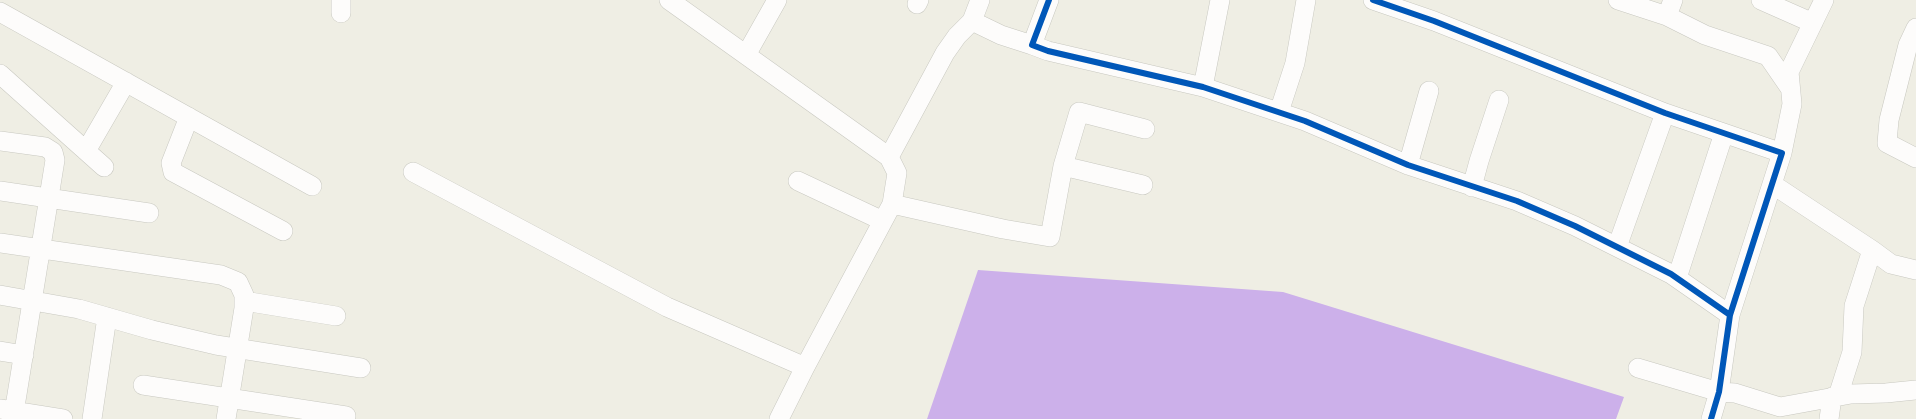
<!DOCTYPE html>
<html>
<head>
<meta charset="utf-8">
<style>
	body { margin:0 }
	canvas { display:block; background:#efeee4 }
</style>
</head>
<body>
<canvas width="1916" height="419"></canvas>
<script>
const ctx = document.querySelector('canvas').getContext('2d');
ctx.lineJoin = 'round';
function fill(path, color) { ctx.fillStyle = color; ctx.fill(path, 'evenodd'); }
const poly = rows => new Path2D(rows.map(r => 'M' + r).join(''));
function strokePath(path, color, width, dash) { ctx.strokeStyle = color; ctx.lineWidth = width; ctx.lineCap = dash ? 'butt' : 'round'; ctx.setLineDash(dash || []); ctx.stroke(path); }
const water = poly([
	[978,270,1283,292,1624,397,1616,419,927,419]
]);
const minor = poly([
	[341,0,341,13],
	[669,0,889,157,897,173,892,204,805,367,779,419],
	[1049,0,1032,45,1048,51,1203,87,1305,121,1408,165,1517,201,1575,226,1671,274,1730,315],
	[1373,0,1434,21,1665,113,1782,153,1730,315,1719,392,1711,419],
	[1618,0,1667,16],
	[1673,0,1667,16,1705,35,1768,56,1790,88],
	[1761,0,1813,23],
	[917,4,919,0],
	[0,12,312,186],
	[972,21,1001,35,1032,45],
	[1916,28,1908,45,1889,120,1887,143,1916,158],
	[746,55,777,0],
	[0,74,104,167],
	[1203,87,1220,0],
	[1279,112,1295,63,1306,0],
	[189,117,171,163,173,172,283,231],
	[0,141,45,147,53,152,55,160,13,419],
	[86,151,126,82],
	[1782,153,1792,104,1789,72,1824,0],
	[889,157,945,53,957,36,972,21,980,0],
	[1408,165,1429,91],
	[1063,166,1143,185],
	[413,172,667,307,805,367],
	[798,181,883,221],
	[1772,184,1872,250],
	[1472,187,1479,161,1499,100],
	[0,191,149,213],
	[892,204,1003,229,1050,237,1063,166,1079,112,1145,129],
	[0,243,221,275,238,282,244,295,244,308,226,419],
	[1617,247,1665,113],
	[1677,278,1724,133],
	[0,295,79,309,152,330,216,345,361,368],
	[244,301,336,316],
	[0,351,24,355],
	[1638,368,1719,392,1735,393,1780,407,1851,394,1886,393,1916,390],
	[143,385,346,416],
	[1838,396,1852,352,1854,306,1872,250,1891,264,1916,270],
	[0,409,63,419],
	[92,419,107,317],
	[1829,419,1832,397]
]);
const cycleway = poly([
	[1049,0,1032,45,1048,51,1203,87,1305,121,1408,165,1517,201,1575,226,1671,274,1730,315],
	[1373,0,1434,21,1665,113,1782,153,1730,315,1719,392,1711,419]
]);
fill(water, '#ccb0ea');
strokePath(minor, '#c8c8c0', 20);
strokePath(minor, '#fdfcfb', 19);
strokePath(cycleway, '#0057b8', 6);
</script>
</body>
</html>
